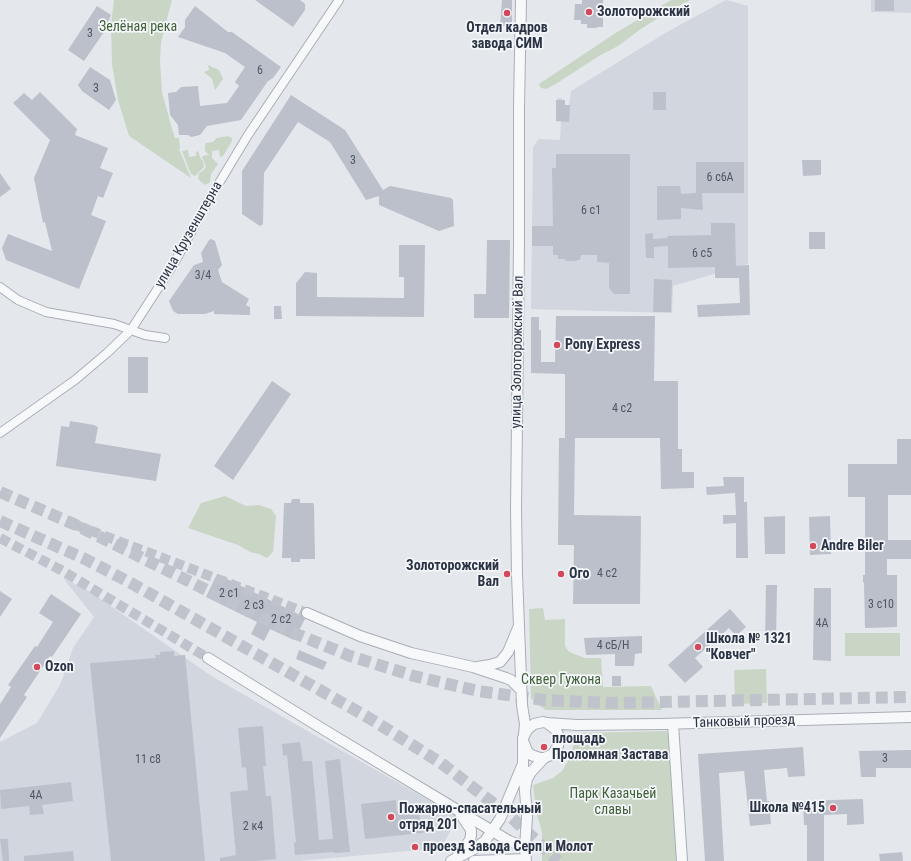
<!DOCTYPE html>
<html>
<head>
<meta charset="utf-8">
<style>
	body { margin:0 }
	canvas { display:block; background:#e4e7ec }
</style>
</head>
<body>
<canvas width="911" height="861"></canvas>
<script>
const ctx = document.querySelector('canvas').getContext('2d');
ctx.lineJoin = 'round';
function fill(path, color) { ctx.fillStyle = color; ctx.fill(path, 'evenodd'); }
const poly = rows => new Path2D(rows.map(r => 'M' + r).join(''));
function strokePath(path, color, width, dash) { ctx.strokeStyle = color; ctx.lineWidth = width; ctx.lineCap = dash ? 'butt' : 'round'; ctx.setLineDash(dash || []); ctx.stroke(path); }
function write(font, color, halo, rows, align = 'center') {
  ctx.font = font + ' "Roboto Condensed",sans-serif'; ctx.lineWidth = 3.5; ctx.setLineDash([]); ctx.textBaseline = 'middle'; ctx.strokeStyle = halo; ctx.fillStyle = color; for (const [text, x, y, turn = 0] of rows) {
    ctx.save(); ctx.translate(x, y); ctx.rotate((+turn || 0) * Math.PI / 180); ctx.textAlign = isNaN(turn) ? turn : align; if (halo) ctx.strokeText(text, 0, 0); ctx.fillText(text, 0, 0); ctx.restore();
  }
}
const built = poly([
	[726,0,748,6,748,264,673,286,672,313,531,309,533,147,539,139,560,140,561,121,556,121,557,98,562,98,562,100,565,100,565,105,569,105,571,91,667,32],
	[871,0,911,0,911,13,871,12],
	[63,578,89,591,213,677,458,817,441,848,299,861,0,861,0,742,37,723,61,683,73,648,94,617]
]);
const green = poly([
	[114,0,172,0,161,42,160,61,162,92,171,125,175,138,179,138,180,148,179,149,191,178,129,136,118,100,112,64,111,24],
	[671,0,690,0,664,14,641,29,618,46,599,56,554,85,546,89,541,88,539,84,614,34],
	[208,65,219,70,223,79,215,90,212,79,204,72,209,70],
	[228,136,232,138,232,141,223,156,220,157,219,150,212,151,212,158,218,164,211,174,210,182,205,185,200,181,198,178,199,173,204,170,206,167,202,156,209,155,205,151,205,146,206,143,213,142,217,138],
	[188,150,189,157,196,156,196,152,198,151,201,159,203,161,204,167,195,176,191,174,183,154,182,151],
	[225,496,246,506,259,505,271,509,276,516,273,552,267,558,259,554,250,552,238,545,188,528,201,503],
	[543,608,545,620,565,619,565,646,569,652,585,658,601,658,603,687,651,686,662,710,546,710,535,703,531,698,529,609],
	[845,633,900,633,900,656,845,656],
	[766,669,767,703,735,704,734,670],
	[666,731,668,734,677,861,542,861,542,832,536,811,533,785,553,778,562,771,568,761,578,733]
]);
const building = poly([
	[255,0,300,0,305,4,305,10,293,27],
	[502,0,512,0,512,27,500,26],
	[582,0,603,0,603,27,597,27,597,28,587,28,587,24,581,24,581,20,574,20,575,4,582,4],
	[875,0,894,0,894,11,875,11],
	[97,6,111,15,104,32,84,61,68,50],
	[195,6,228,32,232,32,281,67,273,78,268,81,241,120,207,126,200,135,191,137,188,135,179,135,178,125,170,115,168,93,176,92,181,87,198,86,200,106,227,103,239,86,235,82,245,67,225,53,178,37,185,27,185,20],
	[90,67,110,80,116,100,109,110,82,91,78,85],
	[40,92,77,129,75,135,108,148,100,168,113,173,103,198,98,196,91,215,106,221,79,289,6,260,2,248,8,234,52,251,45,222,43,223,34,178,50,140,13,103,24,93,32,100],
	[653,92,666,92,666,110,653,110],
	[291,95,345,130,383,190,390,186,451,198,453,200,454,226,439,231,379,205,379,196,366,200,330,142,298,122,264,173,263,224,260,226,242,214,242,171],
	[556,100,565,100,565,105,570,105,569,122,556,121],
	[556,154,630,154,630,294,614,294,609,288,609,263,597,262,597,255,581,255,580,260,577,260,577,261,565,261,565,259,558,259,558,255,553,255,553,246,532,246,532,226,553,226,552,168,556,168],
	[802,160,821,160,821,175,803,176],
	[696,162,744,162,744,193,702,193,703,210,681,208,681,219,657,220,657,186,680,186,681,194,696,193],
	[0,173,11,189,0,197],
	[711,223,735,223,736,266,749,265,750,315,698,317,697,305,740,303,739,278,715,278,715,267,668,268,668,246,654,247,654,258,646,258,645,234,653,233,653,239,668,238,667,236,711,235],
	[809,232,825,232,825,249,809,249],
	[211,239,215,241,222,265,218,270,222,282,249,299,246,305,250,307,250,315,214,314,214,311,205,314,178,314,173,311,169,301,194,265,203,262,201,253,209,240],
	[487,240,510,240,509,318,474,318,474,294,486,294],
	[399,245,425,245,424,317,296,316,296,283,305,272,317,273,317,297,404,298,404,277,399,277],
	[654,279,672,280,671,312,653,312],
	[274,306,281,306,282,319,274,319],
	[556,316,655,316,654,381,678,381,678,449,682,449,682,472,694,472,694,488,661,489,660,438,575,438,574,515,641,516,640,604,573,604,574,545,558,545,559,438,565,438,565,374,531,373,531,317,539,317,539,330,541,330,541,362,555,362],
	[128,357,148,357,148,393,128,393],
	[272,381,291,394,233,480,214,466],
	[70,421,94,425,98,427,95,443,161,454,156,481,56,466,61,426,69,427],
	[897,439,911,439,911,495,888,495,888,540,911,540,911,559,887,559,887,575,897,575,897,627,865,628,864,583,863,582,863,575,865,575,865,497,848,497,848,464,897,464],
	[723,477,744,477,744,502,747,502,748,558,736,558,736,523,723,524,723,515,736,515,735,493,707,495,706,487,724,486],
	[292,499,300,499,300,503,313,503,314,505,315,559,300,559,300,562,291,562,291,558,282,558,284,503,291,503],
	[785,516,785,554,765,554,764,517],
	[830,516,831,554,810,555,809,517],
	[217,574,302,616,305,619,294,640,270,629,264,641,251,634,257,622,206,597],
	[766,585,777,585,776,640,765,640],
	[814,588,831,588,831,661,813,660],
	[0,591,12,599,0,617],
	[51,594,81,614,52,657,50,656,24,695,27,697,0,738,0,704,11,687,8,685,35,646,37,647,53,622,39,613],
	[730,609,746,627,736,636,729,628,695,658,703,667,685,683,668,665],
	[642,636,642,653,635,654,634,666,615,666,615,654,586,655,584,638],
	[299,650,327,662,323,670,296,659],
	[174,651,174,656,185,655,205,861,111,861,90,664,91,663,156,658,155,655,160,655,160,652],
	[612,676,621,676,621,686,612,686],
	[263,726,266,766,263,766,266,796,271,796,276,859,256,861,220,861,220,858,236,855,230,792,248,790,246,767,242,768,238,728],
	[300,742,303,761,312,761,319,840,333,839,325,761,340,759,350,852,334,853,334,852,295,855,294,843,296,842,287,755,283,756,282,744],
	[803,747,805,776,788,777,787,768,764,770,767,801,769,801,771,824,750,826,744,771,719,773,724,861,705,861,698,754],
	[911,750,911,768,876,768,876,777,861,777,859,751],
	[71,782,73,801,42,805,44,814,30,815,29,806,1,809,0,790],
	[863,799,864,824,847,825,847,814,824,815,824,861,807,861,807,825,804,825,803,801],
	[396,800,397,812,409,810,409,815,419,814,420,821,429,820,430,832,365,839,361,804],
	[0,839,8,839,9,861,3,861],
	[73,851,74,861,24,861,24,856],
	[902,852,903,861,880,861,879,854]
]);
const tertiaryTunnel = poly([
	[76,525,307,613],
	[0,538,61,570,208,658]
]);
const primaryTunnel = poly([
	[0,492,76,525,289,631,350,656,414,676,478,691,544,700,611,703,911,697],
	[0,521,85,559,131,583,369,718,441,763,511,817,558,861]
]);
const minor = poly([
	[0,287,18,300,46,312,114,324,145,335,165,338],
	[0,433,75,380,107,353,131,330,173,265,210,198,248,135,339,0]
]);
const tertiary = poly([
	[521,0,519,107,519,246,516,509,517,574,522,705,525,724,524,734],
	[307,613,360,636,411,653,473,667,506,678,511,680,521,690],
	[208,658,326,731,459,811,509,841,525,847],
	[477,667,490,665,500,662,508,652,518,628],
	[547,723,577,725,660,724,911,717],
	[673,724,682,861],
	[524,743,527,751,531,755,540,758,544,758],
	[525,790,527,779,531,772,544,758,553,754,558,746,559,737,557,732,555,729,547,723,543,722,534,724,527,730,523,738,523,764,527,817,525,847,526,861],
	[458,855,465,847,470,840,471,835,471,830,460,813],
	[451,861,474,849,485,841,500,819,522,766],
	[474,861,526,859]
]);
const markers = [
	[589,12,4,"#d1495b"],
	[507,13,4,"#d1495b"],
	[557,345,4,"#d1495b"],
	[813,546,4,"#d1495b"],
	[507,574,4,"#d1495b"],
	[561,574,4,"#d1495b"],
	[698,647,4,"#d1495b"],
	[37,667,4,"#d1495b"],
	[544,747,4,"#d1495b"],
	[833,808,4,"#d1495b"],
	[391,817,4,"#d1495b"],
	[415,847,4,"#d1495b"]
];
const numberNames = [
	["3",90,34],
	["6",260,71],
	["3",96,89],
	["3",353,161],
	["6 с6А",720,178],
	["6 с1",591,211],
	["6 с5",702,254],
	["3/4",203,276],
	["4 с2",622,409],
	["4 с2",607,574],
	["2 с1",229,594],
	["3 с10",881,605],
	["2 с3",254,606],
	["2 с2",281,620],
	["4А",822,624],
	["4 сБ/Н",613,646],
	["3",885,759],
	["11 с8",148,760],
	["4А",36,796],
	["2 к4",253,827]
];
const poiNames = [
	["Золоторожский",597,12],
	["Отдел кадров",507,28,"center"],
	["завода СИМ",507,44,"center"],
	["Pony Express",565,345],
	["Andre Biler",821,546],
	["Золоторожский",499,566,"right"],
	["Вал",499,582,"right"],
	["Ого",569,574],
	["Школа № 1321",706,639],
	["\"Ковчег\"",706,655],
	["Ozon",45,667],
	["площадь",552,739],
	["Проломная Застава",552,755],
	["Школа №415",825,808,"right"],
	["Пожарно-спасательный",399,809],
	["отряд 201",399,825],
	["проезд Завода Серп и Молот",423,847]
];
const parkNames = [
	["Зелёная река",138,27],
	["Сквер Гужона",561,680],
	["Парк Казачьей",613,794],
	["славы",613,810]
];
const streetNames = [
	["улица Крузенштерна",189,235,-60],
	["улица Золоторожский Вал",518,352,-89],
	["Танковый проезд",744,722,-2]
];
fill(built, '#d2d6de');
fill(green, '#c9d6c5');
fill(building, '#bbc0ca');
strokePath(tertiaryTunnel, '#bfc3cb', 10, [10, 5]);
strokePath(primaryTunnel, '#bfc3cb', 12, [12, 6]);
strokePath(minor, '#a9aeb7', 10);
strokePath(tertiary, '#a9aeb7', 12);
strokePath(minor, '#f7f8fa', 8);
strokePath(tertiary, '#f7f8fa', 10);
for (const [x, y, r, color] of markers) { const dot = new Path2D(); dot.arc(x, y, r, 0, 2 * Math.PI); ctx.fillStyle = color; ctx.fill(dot); strokePath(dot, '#f4f6f9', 1.5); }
write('12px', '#4f5766', null, numberNames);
write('bold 14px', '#2b3445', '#f4f6f9', poiNames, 'left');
write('14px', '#3f6138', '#f4f6f9', parkNames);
write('14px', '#2b3445', '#f4f6f9', streetNames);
</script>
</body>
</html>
